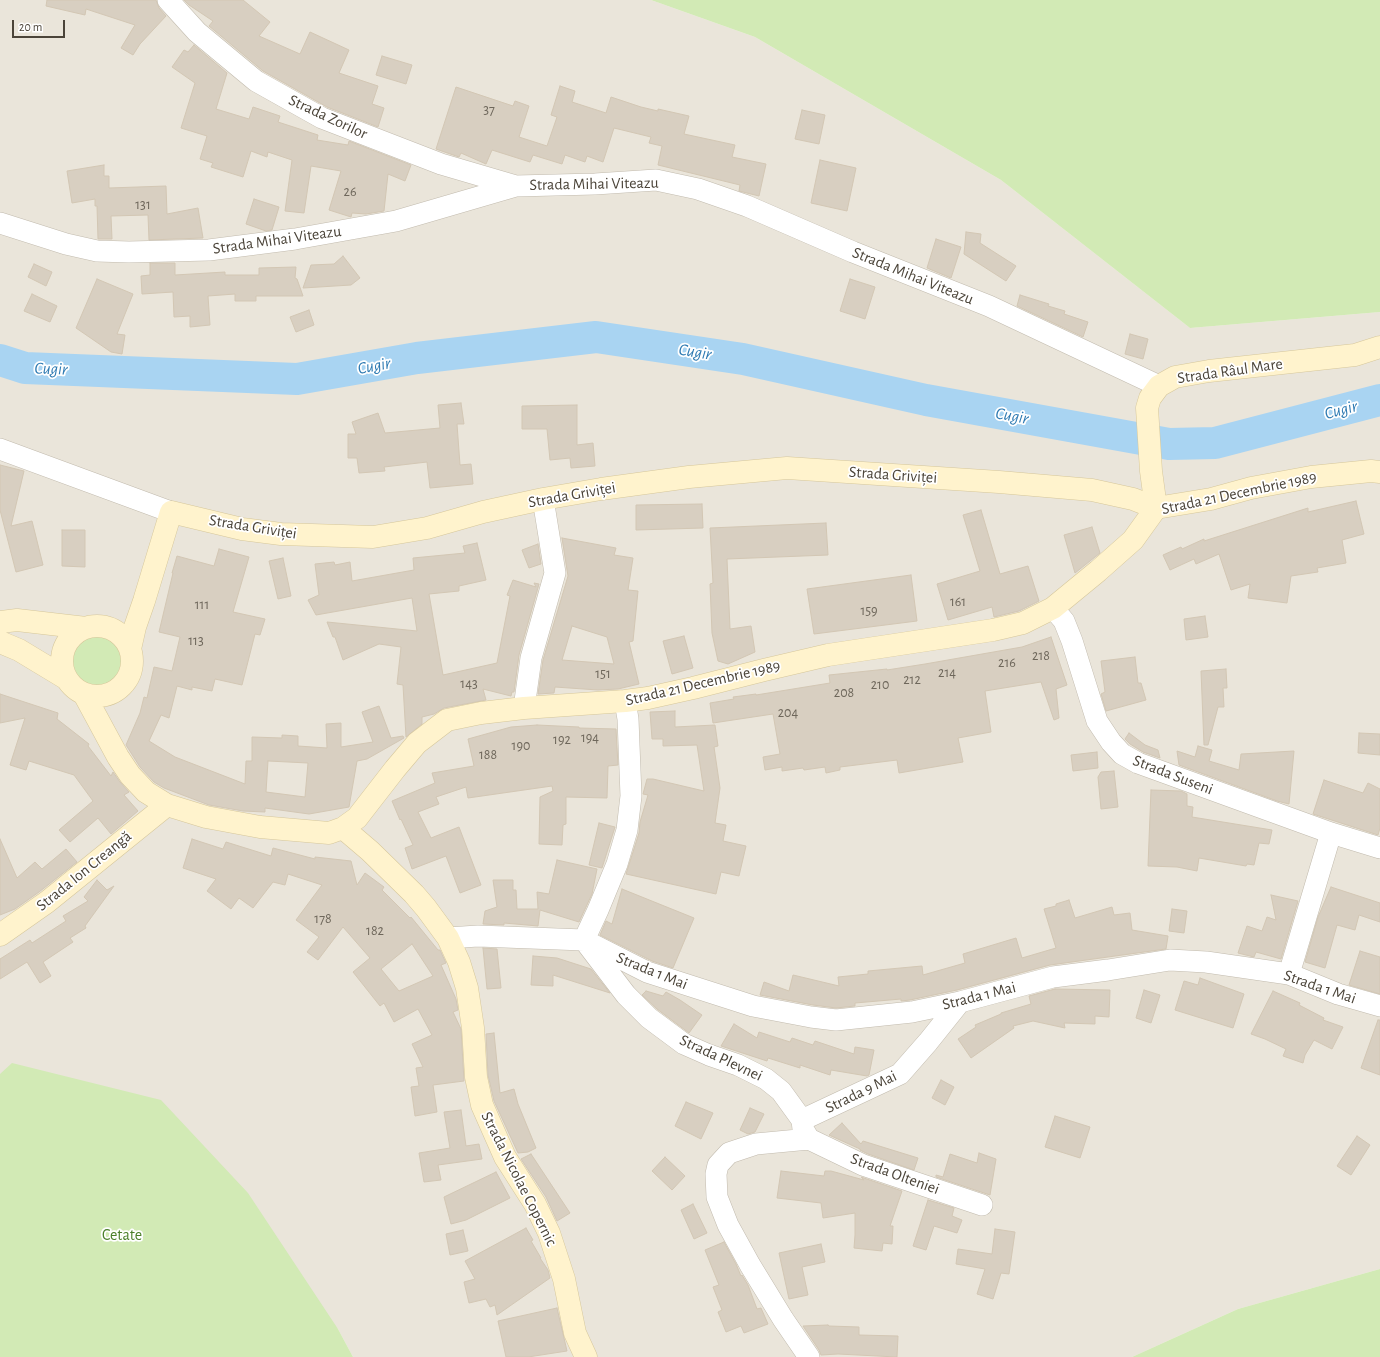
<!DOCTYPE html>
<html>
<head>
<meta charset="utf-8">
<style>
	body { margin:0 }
	#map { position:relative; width:1380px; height:1357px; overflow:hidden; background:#f6f3ec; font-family:"Alegreya Sans",sans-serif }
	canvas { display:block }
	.scale { position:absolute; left:12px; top:20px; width:53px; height:18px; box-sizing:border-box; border:2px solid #4b4439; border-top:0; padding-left:5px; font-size:12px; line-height:14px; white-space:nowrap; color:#4b4439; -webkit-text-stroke:3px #fff; paint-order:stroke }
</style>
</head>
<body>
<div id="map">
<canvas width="1380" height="1357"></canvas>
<div class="scale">20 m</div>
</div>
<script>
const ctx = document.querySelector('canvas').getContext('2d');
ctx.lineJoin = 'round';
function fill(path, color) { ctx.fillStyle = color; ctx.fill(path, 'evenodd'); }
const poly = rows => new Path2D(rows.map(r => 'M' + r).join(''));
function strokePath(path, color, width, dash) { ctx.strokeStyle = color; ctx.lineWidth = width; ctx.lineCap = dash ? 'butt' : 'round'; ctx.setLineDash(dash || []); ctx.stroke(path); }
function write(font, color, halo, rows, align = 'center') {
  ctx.font = font + ' "Alegreya Sans",sans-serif'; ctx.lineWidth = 3.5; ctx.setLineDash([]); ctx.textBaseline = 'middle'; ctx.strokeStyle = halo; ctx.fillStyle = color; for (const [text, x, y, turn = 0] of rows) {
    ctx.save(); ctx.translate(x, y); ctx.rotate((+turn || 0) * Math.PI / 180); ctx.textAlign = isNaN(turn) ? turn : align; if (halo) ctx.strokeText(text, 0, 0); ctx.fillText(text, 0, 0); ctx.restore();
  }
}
const residential = poly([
	[0,0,651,0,755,37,1001,180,1190,328,1380,312,1380,1269,1238,1309,1132,1357,353,1357,338,1329,0,1074]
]);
const green = poly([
	[651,0,1380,0,1380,312,1190,328,1001,180,755,37],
	'69 661a27 27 0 1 1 54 0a27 27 0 1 1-54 0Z',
	[12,1063,161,1100,248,1193,338,1329,353,1357,0,1357,0,1074],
	[1380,1269,1380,1357,1132,1357,1238,1309]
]);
const river = poly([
	[0,360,25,368,297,379,417,358,596,337,743,359,926,400,1169,444,1215,443,1380,400]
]);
const building = poly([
	[47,0,156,0,159,8,166,16,140,44,133,55,121,48,135,25,86,9,85,15,46,6,47,0],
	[184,0,243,0,270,22,259,36,300,54,310,32,349,50,339,73,378,86,372,104,384,108,378,127,327,107,263,71,209,26,213,21,189,5,184,0],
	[194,45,227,73,216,109,249,119,253,107,280,116,278,122,318,135,317,140,348,145,349,141,411,165,405,181,388,174,384,211,366,214,352,213,351,217,329,210,341,171,311,166,304,213,285,211,292,160,268,152,267,157,251,151,243,177,211,167,213,163,200,159,207,136,181,128,195,83,172,67,184,50,188,52,194,45],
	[382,56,412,65,406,84,376,75,382,56],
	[560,86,575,91,572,102,606,113,611,97,641,107,658,111,658,109,689,116,684,134,735,145,732,157,766,164,759,196,739,191,740,185,658,165,662,146,649,143,651,137,614,128,603,162,587,156,585,162,565,155,562,164,533,155,530,162,492,150,486,164,461,153,459,157,436,149,456,87,513,106,515,101,529,106,519,137,547,146,557,117,551,115,560,86],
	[802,110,825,115,819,144,795,139,802,110],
	[820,160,856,168,847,211,811,203,820,160],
	[104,165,104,176,109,176,109,188,166,186,167,214,198,208,203,238,149,240,148,215,111,216,112,239,98,239,97,206,95,206,95,199,72,203,67,171,104,165],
	[254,199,279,207,272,230,266,231,246,224,254,199],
	[966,232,981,234,980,243,1016,266,1006,281,964,254,966,232],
	[936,239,961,247,951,278,927,268,936,239],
	[343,256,360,278,351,285,303,288,311,265,334,264,343,256],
	[150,263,175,263,175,275,225,272,225,275,259,275,259,268,296,267,295,278,297,279,303,296,256,296,256,301,235,301,235,294,208,296,210,325,190,327,190,316,174,317,173,292,142,294,141,276,150,275,150,263],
	[34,264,52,272,46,286,28,277,34,264],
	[97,279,133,294,117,334,125,335,122,354,111,352,76,328,97,279],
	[850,279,875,287,865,319,840,311,850,279],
	[32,294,57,306,50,322,24,311,32,294],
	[1020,295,1049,304,1048,306,1065,311,1064,314,1088,322,1083,337,1017,306,1020,295],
	[309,310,314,325,296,332,290,317,309,310],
	[1130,334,1148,339,1143,359,1125,354,1130,334],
	[461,403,464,424,457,424,460,465,471,464,473,484,430,488,427,462,384,467,385,471,359,473,357,458,348,458,348,434,356,434,352,422,378,413,385,433,440,428,438,405,461,403],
	[577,405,577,445,593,443,595,466,571,468,570,458,550,460,547,429,522,429,522,406,577,405],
	[0,465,24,471,11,526,32,521,43,565,16,572,0,510,0,465],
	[1356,501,1364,534,1342,540,1346,563,1317,568,1318,572,1291,576,1287,603,1248,598,1250,584,1231,590,1219,554,1196,564,1194,559,1170,570,1163,555,1181,547,1182,549,1204,539,1204,541,1308,508,1308,512,1356,501],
	[702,504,703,528,636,530,636,505,702,504],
	[981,510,1000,574,1028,566,1039,601,1019,611,994,617,992,607,948,620,937,584,980,571,963,515,981,510],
	[826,523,828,555,727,559,730,629,751,626,755,652,728,664,718,661,712,633,710,584,713,583,710,528,826,523],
	[1092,527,1100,553,1075,573,1064,535,1092,527],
	[62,530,85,530,85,567,62,566,62,530],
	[562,538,616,548,614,555,633,558,628,590,638,591,633,641,629,642,639,684,618,689,598,690,555,687,554,693,538,694,543,660,568,576,562,538],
	[572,626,607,637,614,664,562,660,572,626],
	[477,543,486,580,459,586,459,591,429,594,443,675,497,663,510,596,507,595,513,580,536,587,534,583,539,584,519,655,514,692,512,692,511,696,483,689,486,700,444,708,434,714,422,717,422,724,406,737,403,685,397,684,401,647,379,644,343,660,335,637,333,637,327,622,417,631,412,598,316,615,308,600,319,595,315,564,334,562,335,565,350,562,352,581,414,570,413,558,465,553,463,546,477,543],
	[538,544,541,564,529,568,522,550,538,544],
	[219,549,249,557,233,612,265,619,260,635,255,634,242,685,215,679,212,691,192,687,192,690,177,686,169,718,161,715,149,741,175,757,245,784,246,761,252,761,252,737,282,738,282,735,298,736,298,746,327,748,326,724,341,723,341,747,373,742,362,712,379,706,391,738,403,736,404,738,367,759,357,761,349,807,309,814,265,808,265,812,243,811,209,805,164,788,154,782,140,767,126,745,140,713,144,697,147,698,154,667,172,671,180,637,159,632,173,573,172,573,177,556,214,566,219,549],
	[268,761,308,763,305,797,266,792,268,761],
	[283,558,291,596,278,599,269,561,283,558],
	[911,575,917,621,814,634,807,589,911,575],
	[1205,616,1208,637,1186,640,1184,619,1205,616],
	[684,636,693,668,672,674,663,641,684,636],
	[1051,637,1067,685,1056,689,1059,718,1054,720,1041,682,985,691,991,732,958,738,963,762,899,773,897,760,840,767,840,770,826,773,825,767,804,770,803,768,782,771,782,767,765,770,763,757,780,754,773,714,713,723,710,703,734,699,733,697,756,694,756,695,830,683,829,675,887,669,887,670,925,664,1022,647,1051,637],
	[1135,657,1138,683,1141,683,1146,700,1106,711,1101,694,1105,692,1101,661,1135,657],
	[1226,669,1227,688,1223,688,1224,707,1218,707,1208,745,1204,745,1201,671,1226,669],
	[0,694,58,713,57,719,89,744,88,746,111,776,113,772,120,782,129,792,124,795,138,811,111,834,98,818,70,842,59,830,93,801,74,775,29,761,26,770,10,765,25,718,0,723,0,694],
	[675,711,675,727,715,725,718,746,714,747,720,788,715,823,726,825,723,841,746,846,739,876,721,872,716,894,626,874,639,833,640,822,648,795,643,794,647,779,653,779,704,791,697,745,663,746,663,739,652,739,650,712,675,711],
	[537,725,579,727,579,728,616,729,618,765,608,766,607,798,566,797,566,824,563,825,562,845,539,844,540,797,553,791,552,786,468,798,466,787,436,797,439,804,418,812,431,838,459,827,481,885,460,893,446,856,412,869,405,848,413,845,401,819,400,820,392,801,435,783,432,773,474,766,468,739,511,727,537,725],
	[1129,733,1145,745,1158,750,1160,758,1143,752,1130,744,1125,739,1129,733],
	[1359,733,1380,734,1380,755,1358,753,1359,733],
	[1198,746,1212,750,1209,761,1239,770,1241,754,1294,751,1289,804,1277,801,1179,765,1177,751,1195,757,1198,746],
	[1097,752,1098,768,1073,771,1071,755,1097,752],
	[1114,771,1118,807,1101,809,1098,777,1101,772,1114,771],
	[1324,780,1363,793,1368,783,1380,789,1380,828,1378,835,1313,814,1324,780],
	[1151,790,1181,791,1187,794,1187,806,1193,807,1192,817,1272,830,1269,844,1259,843,1254,865,1247,864,1246,866,1199,858,1197,871,1177,867,1148,866,1151,790],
	[599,823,615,827,602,868,589,865,599,823],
	[0,839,17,878,35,862,42,869,66,849,77,862,39,892,15,909,0,915,0,839],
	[192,839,223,849,226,842,271,856,273,848,315,859,315,857,351,861,357,885,365,873,384,887,382,890,410,918,411,917,438,950,440,950,446,963,441,965,456,999,458,1010,453,1012,461,1029,464,1081,433,1085,437,1112,415,1116,411,1087,419,1086,416,1068,423,1067,412,1044,432,1035,418,1009,394,1022,384,1003,380,1006,353,972,370,958,343,927,318,960,307,952,319,937,296,920,322,885,288,874,285,885,273,882,253,908,239,898,231,909,207,891,216,879,183,868,192,839],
	[412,944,433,976,399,991,381,969,412,944],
	[557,860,597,869,592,894,579,922,540,910,538,926,504,923,504,925,483,924,485,911,497,907,493,880,513,880,513,890,516,890,517,909,538,909,537,892,549,894,557,860],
	[97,880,107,890,114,886,85,926,86,928,70,938,73,942,43,962,51,976,40,983,27,962,0,979,0,959,30,940,32,943,66,921,63,916,88,901,84,897,97,880],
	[1331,887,1380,903,1380,922,1359,915,1355,930,1337,925,1325,968,1305,962,1318,917,1331,887],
	[622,889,694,918,673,968,652,961,600,935,606,921,612,924,622,889],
	[1271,895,1298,901,1281,959,1256,952,1254,957,1238,953,1247,926,1262,931,1267,917,1276,920,1271,895],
	[1069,900,1075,918,1112,907,1114,915,1130,913,1132,930,1168,936,1166,949,1050,965,957,990,910,1000,901,1001,901,999,855,1003,855,1006,836,1008,813,1005,760,995,764,982,789,991,793,975,839,986,838,977,868,974,868,971,922,966,923,975,965,963,963,954,1016,938,1022,958,1056,948,1044,909,1056,906,1056,904,1069,900],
	[1172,909,1187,911,1184,933,1169,931,1172,909],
	[483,948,497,949,501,988,487,989,483,948],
	[1360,951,1380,957,1380,994,1349,985,1360,951],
	[533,956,557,958,591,969,610,993,553,975,553,986,531,985,533,956],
	[1200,978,1244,994,1233,1028,1175,1010,1184,981,1198,985,1200,978],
	[1055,989,1110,990,1109,1017,1095,1016,1095,1024,1064,1023,1065,1028,1033,1021,1013,1026,1014,1028,971,1058,958,1039,976,1027,975,1025,1001,1014,1001,1013,1031,1004,1029,996,1055,989],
	[1144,990,1160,995,1151,1023,1136,1018,1144,990],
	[646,991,663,996,666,992,680,1000,702,1015,689,1033,657,1009,642,995,646,991],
	[1273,991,1300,1003,1299,1005,1324,1018,1323,1020,1343,1027,1332,1049,1314,1040,1305,1055,1303,1063,1283,1056,1286,1049,1265,1039,1251,1034,1273,991],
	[1378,1020,1380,1020,1380,1075,1361,1068,1378,1020],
	[734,1024,757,1038,759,1032,790,1042,792,1038,813,1045,815,1041,854,1054,855,1047,874,1050,869,1075,867,1076,831,1070,830,1075,800,1065,800,1068,768,1058,767,1061,721,1046,734,1024],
	[494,1033,500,1093,514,1089,518,1104,536,1148,528,1152,518,1153,494,1101,488,1075,486,1034,494,1033],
	[941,1080,954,1087,945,1105,932,1098,941,1080],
	[686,1102,713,1113,701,1139,675,1126,686,1102],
	[750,1108,764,1114,755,1132,748,1134,740,1130,750,1108],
	[461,1110,466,1146,479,1144,482,1159,438,1165,441,1180,424,1182,419,1153,450,1148,444,1112,461,1110],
	[1055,1116,1090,1127,1080,1158,1045,1147,1055,1116],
	[842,1123,861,1144,863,1141,918,1158,914,1170,868,1154,860,1150,860,1149,829,1135,842,1123],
	[1357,1136,1370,1145,1351,1175,1337,1166,1357,1136],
	[979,1153,996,1159,990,1195,936,1177,936,1175,943,1177,950,1154,977,1163,979,1153],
	[531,1154,570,1213,557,1221,546,1197,521,1159,531,1154],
	[665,1157,685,1176,672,1190,652,1171,665,1157],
	[781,1171,824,1176,825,1171,831,1171,864,1180,861,1177,902,1191,890,1226,893,1226,892,1244,883,1243,882,1251,854,1248,855,1235,855,1213,823,1218,821,1203,777,1198,781,1171],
	[496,1172,510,1198,466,1220,451,1224,444,1197,496,1172],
	[928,1200,954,1208,952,1216,962,1220,957,1233,934,1226,926,1250,913,1246,928,1200],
	[693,1204,707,1233,694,1239,681,1210,693,1204],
	[526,1228,533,1240,531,1241,541,1258,540,1258,548,1270,550,1278,497,1315,495,1305,490,1307,486,1299,469,1303,464,1282,475,1279,465,1261,526,1228],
	[995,1229,1015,1232,1009,1274,1001,1273,993,1299,977,1294,985,1269,956,1264,958,1249,992,1254,995,1229],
	[463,1230,468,1251,450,1255,446,1234,463,1230],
	[724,1242,736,1264,741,1276,742,1275,748,1285,757,1309,761,1308,768,1324,744,1333,741,1326,726,1332,718,1312,722,1310,713,1287,719,1285,705,1250,724,1242],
	[821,1244,825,1262,802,1267,808,1295,789,1299,779,1253,821,1244],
	[557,1308,567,1351,528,1357,506,1357,498,1321,557,1308],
	[828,1325,829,1326,859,1327,859,1335,898,1336,897,1357,838,1354,821,1355,819,1350,803,1326,828,1325]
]);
const street = poly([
	[168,0,197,32,256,81,322,118,441,164,516,186],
	[0,223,66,244,97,251,129,252,209,250,295,239,396,221,516,186,595,184,656,180,698,189,747,206,853,252,989,306,1159,386],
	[0,449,171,512],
	[1053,608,1064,621,1072,641,1097,721,1111,742,1122,754,1138,763,1331,833,1380,848],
	[625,701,628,719,631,796,627,830,617,864,598,910,584,940,647,972,753,1006,811,1017,836,1020,912,1012,960,1002,1053,977,1108,970,1170,960,1206,962,1289,974,1338,994,1380,1006],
	[524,708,531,658,555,573,543,499],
	[448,938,478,936,584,940,626,995,649,1018,684,1044,709,1055,738,1065,766,1079,781,1091,802,1120,803,1129,809,1139],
	[1289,974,1331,833],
	[802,1120,900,1074,928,1042,960,1002],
	[809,1139,863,1165,982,1205],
	[809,1357,783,1319,750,1265,728,1225,717,1197,716,1174,718,1165,729,1153,756,1144,809,1139]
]);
const secondary = poly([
	[1156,508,1151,471,1147,408,1150,398,1159,386,1175,377,1209,371,1355,355,1380,347],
	[0,622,17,620,86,628],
	'62 661a35 35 0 1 1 70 0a35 35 0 1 1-70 0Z',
	[0,642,19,650,67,679],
	[130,649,135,627,144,601,171,512,242,529,281,534,373,537,427,528,483,512,543,499,601,489,689,477,787,468,999,482,1092,490,1133,499,1156,508],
	[84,694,118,757,130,775,146,792,167,805,206,817,260,827,329,833,343,828,357,818,395,769,417,743,447,720,481,713,524,708,625,701,648,698,693,688,764,670,828,655,993,630,1023,623,1053,608,1098,571,1133,540,1156,508,1211,499,1251,488,1311,477,1371,471,1380,472],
	[343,828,370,851,414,894,426,908,448,938,459,962,467,988,473,1028,476,1077,482,1105,505,1157,535,1204,549,1233,564,1279,575,1333,586,1357],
	[0,935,47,902,167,805]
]);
const numberNames = [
	["37",489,110],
	["26",350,192],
	["131",143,205],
	["161",958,602],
	["111",202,605],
	["159",869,611],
	["113",196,641],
	["218",1041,656],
	["216",1007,663],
	["214",947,673],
	["151",603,674],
	["212",912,680],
	["143",469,684],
	["210",880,685],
	["208",844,693],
	["204",788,713],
	["194",590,738],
	["192",562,740],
	["190",521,746],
	["188",488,755],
	["178",323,919],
	["182",375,931]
];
const streetNames = [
	["Strada Zorilor",328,117,25],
	["Strada Mihai Viteazu",594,184,-1],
	["Strada Mihai Viteazu",277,240,-8],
	["Strada Mihai Viteazu",913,276,22],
	["Strada Râul Mare",1230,371,-8],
	["Strada Griviței",893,475,4],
	["Strada 21 Decembrie 1989",1239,493,-12],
	["Strada Griviței",572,495,-10],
	["Strada Griviței",253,527,9],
	["Strada 21 Decembrie 1989",703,683,-13],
	["Strada Suseni",1173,775,21],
	["Strada Ion Creangă",84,871,-39],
	["Strada 1 Mai",652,971,22],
	["Strada 1 Mai",1320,987,19],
	["Strada 1 Mai",979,996,-14],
	["Strada Plevnei",721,1058,25],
	["Strada 9 Mai",861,1092,-26],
	["Strada Olteniei",895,1174,20],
	["Strada Nicolae Copernic",519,1179,63]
];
const parkNames = [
	["Cetate",122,1235]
];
const waterNames = [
	["Cugir",695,352,9],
	["Cugir",374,366,-10],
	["Cugir",51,369,2],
	["Cugir",1341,410,-15],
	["Cugir",1012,416,10]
];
fill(residential, '#eae5da');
fill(green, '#d2eab5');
strokePath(river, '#a9d4f2', 32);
fill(building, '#d8cfc1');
strokePath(building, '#d3c7b4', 1);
strokePath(street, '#c2bbae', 22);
strokePath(secondary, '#d6c79b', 23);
strokePath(street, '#fff', 21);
strokePath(secondary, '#fff3cd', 22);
write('14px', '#6e675b', null, numberNames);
write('16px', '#4b4439', '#fff', streetNames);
write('16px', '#4a7f2a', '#fff', parkNames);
write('italic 17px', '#2e7ab2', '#fff', waterNames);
</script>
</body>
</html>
